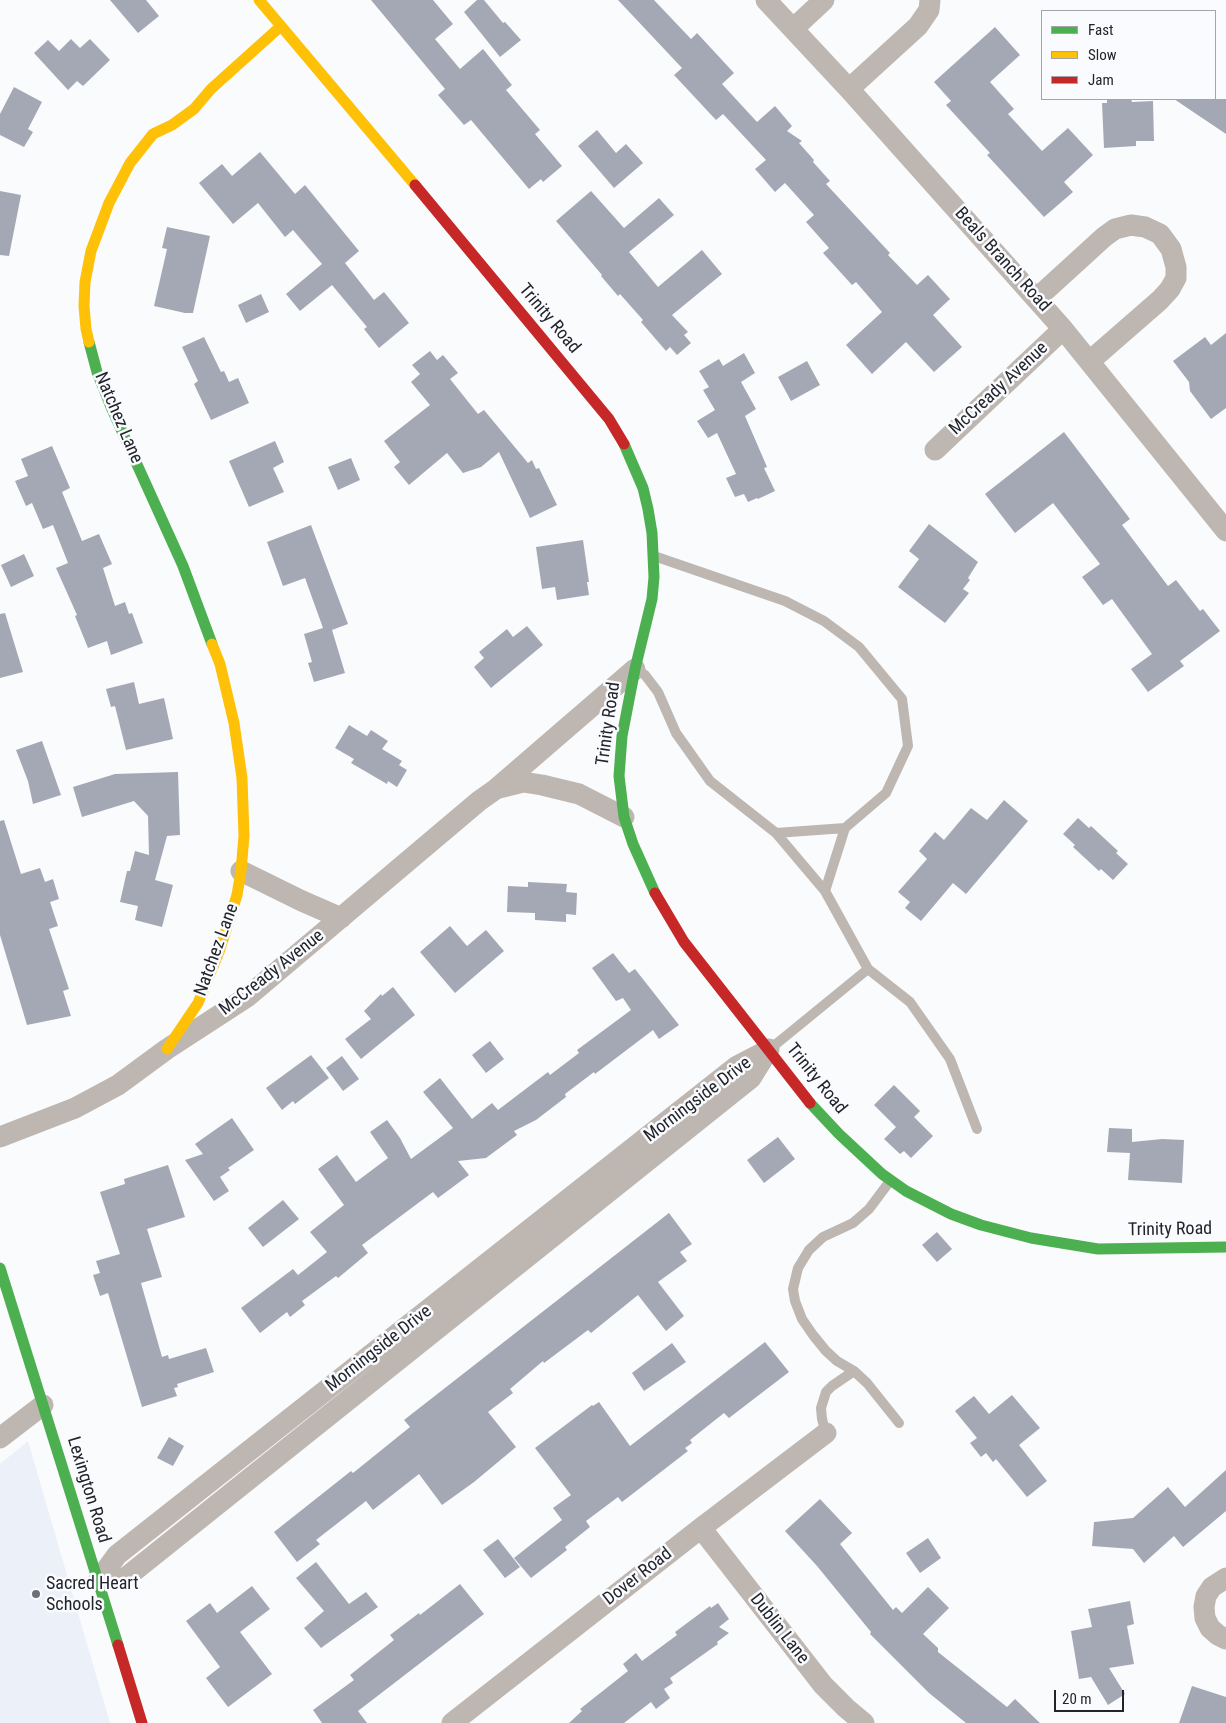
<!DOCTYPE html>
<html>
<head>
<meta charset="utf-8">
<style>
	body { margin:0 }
	#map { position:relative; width:1226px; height:1723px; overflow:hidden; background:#fafbfd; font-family:"Roboto Condensed",sans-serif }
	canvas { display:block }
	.legend { position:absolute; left:1041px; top:10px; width:175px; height:90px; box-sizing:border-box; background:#f9fbfe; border:1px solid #a3a5a9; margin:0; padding:6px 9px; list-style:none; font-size:15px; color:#22242a }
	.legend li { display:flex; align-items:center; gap:10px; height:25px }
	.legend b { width:25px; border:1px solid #a3a5a9 }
	.scale { position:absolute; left:1054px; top:1690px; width:70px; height:22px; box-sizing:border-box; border:2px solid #22242a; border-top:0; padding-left:6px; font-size:15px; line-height:18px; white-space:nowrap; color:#22242a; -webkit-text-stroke:4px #f9fbfe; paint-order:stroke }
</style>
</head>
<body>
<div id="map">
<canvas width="1226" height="1723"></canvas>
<ul class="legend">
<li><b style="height:6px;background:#4caf50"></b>Fast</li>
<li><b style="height:6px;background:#ffc107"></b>Slow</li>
<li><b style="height:6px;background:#c62828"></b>Jam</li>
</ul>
<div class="scale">20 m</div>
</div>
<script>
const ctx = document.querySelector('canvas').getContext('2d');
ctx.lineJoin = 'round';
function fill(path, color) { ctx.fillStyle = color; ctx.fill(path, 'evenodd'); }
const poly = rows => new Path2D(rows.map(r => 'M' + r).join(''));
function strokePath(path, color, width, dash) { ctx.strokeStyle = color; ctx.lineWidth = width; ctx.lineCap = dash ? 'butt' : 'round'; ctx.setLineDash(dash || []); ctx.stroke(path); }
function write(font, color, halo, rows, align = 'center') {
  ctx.font = font + ' "Roboto Condensed",sans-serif'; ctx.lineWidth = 5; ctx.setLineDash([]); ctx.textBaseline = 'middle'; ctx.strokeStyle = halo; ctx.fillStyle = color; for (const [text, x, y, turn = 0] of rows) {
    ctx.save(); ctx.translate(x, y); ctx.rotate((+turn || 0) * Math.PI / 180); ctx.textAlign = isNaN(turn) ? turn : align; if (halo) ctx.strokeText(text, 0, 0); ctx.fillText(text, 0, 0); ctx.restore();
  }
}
const built = poly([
	[28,1441,110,1723,0,1723,0,1464]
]);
const building = poly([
	[110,0,146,0,159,16,138,33],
	[371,0,433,0,453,24,435,39,460,69,483,49,512,85,506,90,540,130,535,134,562,166,543,182,541,179,529,189,471,120,464,125,438,95,445,89],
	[477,0,484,0,503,23,505,22,521,40,500,57,464,12],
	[618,0,654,0,691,39,697,33,734,73,722,84,757,122,775,106,792,126,787,131,802,141,799,143,814,160,813,162,830,181,826,184,890,253,888,255,917,285,928,275,950,299,933,315,962,347,934,372,906,342,872,374,846,345,882,312,856,282,852,285,823,253,829,248,806,222,814,215,785,183,775,192,755,169,766,160,723,114,716,120,674,75,682,68],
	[995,27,1020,55,990,82,1014,109,1008,114,1042,151,1068,128,1093,155,1064,182,1073,192,1044,217,987,155,990,153,946,105,951,101,934,82],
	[71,39,80,48,90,39,110,60,83,86,77,81,68,90,34,53,48,40,59,51],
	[14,87,42,102,28,129,33,132,24,147,0,135,0,114],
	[1107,99,1131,99,1132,102,1153,101,1154,141,1136,141,1136,146,1104,148,1102,103,1107,103],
	[1174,99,1226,99,1226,134],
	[597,130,616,153,626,144,643,163,614,188,578,146],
	[260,152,295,194,305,185,359,251,345,263,374,300,384,292,409,323,379,348,364,329,367,327,332,285,300,311,286,294,322,264,293,230,285,237,258,203,233,224,199,183,222,164,232,176],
	[0,191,21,195,9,256,0,255],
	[591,191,624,228,659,198,674,215,629,252,658,287,702,250,722,274,672,315,688,332,684,335,691,343,677,355,670,347,666,351,641,322,643,320,620,294,618,296,601,276,602,275,556,221],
	[167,227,210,236,193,313,185,313,154,306,167,249,162,248],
	[261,294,269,312,246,323,238,305],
	[1226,333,1226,408,1211,419,1190,391,1189,382,1173,361,1205,337,1211,345],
	[204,337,221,372,224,371,229,382,238,378,249,403,211,420,194,384,198,381,182,347],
	[430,351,437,360,443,355,458,373,450,379,478,414,484,410,528,463,532,460,536,469,539,468,557,505,530,518,499,452,481,467,463,473,447,453,409,485,394,467,400,462,384,441,430,405,411,382,420,374,412,365],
	[744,353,755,373,741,382,756,409,745,416,767,467,764,468,775,491,758,499,757,498,748,502,744,494,735,497,726,478,736,474,717,433,708,438,697,421,715,410,703,390,709,387,699,371,719,359,723,366],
	[807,361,820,385,791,401,778,377],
	[1064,432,1130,519,1122,525,1168,586,1176,580,1200,611,1203,609,1220,631,1180,661,1184,666,1148,692,1131,669,1152,654,1112,599,1103,605,1082,577,1100,564,1053,503,1015,533,985,494],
	[275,441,284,462,273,468,284,492,249,507,229,461],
	[52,446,70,488,62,492,82,541,99,534,112,564,103,568,115,606,125,602,129,614,132,613,143,643,111,655,107,641,88,648,75,616,77,615,56,568,68,563,53,525,43,529,32,503,26,506,15,481,28,476,21,459],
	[351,458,360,480,338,490,328,467],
	[929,524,978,562,968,578,970,580,963,589,969,593,945,623,898,587,919,559,909,551],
	[311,525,348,624,332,630,345,673,314,682,308,663,312,662,304,634,323,628,305,578,283,586,267,542],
	[583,540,589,582,587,582,589,595,557,600,555,587,542,589,536,547],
	[24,554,34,576,11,587,1,565],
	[5,613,23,672,0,678,0,614],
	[527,626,543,645,491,688,474,667,484,658,479,652,507,629,513,637],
	[134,682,139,704,164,698,173,739,126,750,115,706,111,707,106,689],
	[349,725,367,736,371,730,388,741,382,749,402,761,399,765,407,770,397,787,388,781,387,784,351,763,354,759,335,748],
	[42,741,61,795,33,804,28,781,16,750],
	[178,772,180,835,167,836,155,880,173,885,162,927,135,920,138,906,120,902,127,871,130,871,135,851,149,855,148,816,134,801,82,817,73,787,115,774],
	[1004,800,1028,821,966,894,953,883,921,921,905,908,910,902,898,892,927,859,919,851,935,832,944,840,971,808,987,820],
	[1078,818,1089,828,1091,826,1118,851,1116,853,1128,864,1113,880,1101,869,1099,871,1073,847,1075,845,1063,834],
	[4,820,21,874,40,868,45,882,53,879,59,899,50,902,58,926,49,929,69,989,63,991,71,1016,27,1025,0,935,0,821],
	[528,882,567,884,566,892,577,893,576,915,566,914,566,922,535,920,535,913,507,912,508,886,528,887],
	[450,926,467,946,486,930,504,951,455,993,420,952],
	[613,953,629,973,635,969,679,1025,659,1039,653,1030,595,1074,594,1072,565,1094,566,1097,536,1120,514,1131,517,1135,486,1158,458,1161,469,1175,438,1198,433,1192,362,1245,368,1253,338,1278,336,1276,302,1301,305,1305,290,1317,287,1312,260,1333,241,1308,293,1269,298,1275,327,1252,310,1232,344,1205,318,1169,337,1155,356,1182,388,1158,370,1132,387,1120,400,1138,411,1159,453,1128,423,1092,440,1078,472,1119,492,1103,498,1110,548,1072,550,1075,579,1053,577,1050,631,1010,623,998,616,1001,592,968],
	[393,987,415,1015,361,1059,345,1039,371,1019,364,1011,381,994,382,996],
	[490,1041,504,1059,486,1073,472,1055],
	[311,1055,329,1078,295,1104,293,1101,282,1110,266,1088],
	[342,1056,359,1079,343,1091,326,1068],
	[894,1085,920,1111,914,1117,933,1136,911,1158,904,1151,900,1154,884,1139,896,1127,874,1105],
	[232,1118,254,1150,228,1168,230,1170,220,1177,229,1191,214,1201,185,1160,203,1154,195,1144],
	[1109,1128,1132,1129,1132,1142,1162,1139,1184,1140,1182,1183,1128,1180,1130,1153,1107,1152],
	[778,1137,795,1159,764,1183,747,1160],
	[168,1165,185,1217,147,1229,162,1277,141,1283,162,1357,168,1355,169,1359,206,1348,214,1372,177,1384,178,1387,174,1388,177,1396,142,1407,108,1293,100,1296,93,1275,100,1273,96,1261,120,1254,100,1192,125,1184,124,1179],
	[283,1200,299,1219,263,1247,248,1228],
	[669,1213,692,1244,680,1252,687,1261,658,1282,684,1316,666,1331,638,1295,591,1333,588,1330,544,1363,543,1361,510,1389,513,1393,488,1412,516,1447,474,1482,442,1505,419,1474,373,1510,366,1501,316,1540,320,1544,297,1562,274,1532,351,1471,353,1473,410,1427,404,1420],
	[937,1232,952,1249,937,1262,922,1245],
	[765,1342,789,1372,729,1418,724,1413,690,1440,692,1443,685,1448,688,1451,622,1502,618,1497,586,1521,590,1527,565,1547,567,1550,531,1578,514,1558,562,1520,553,1508,571,1495,535,1448,592,1405,593,1406,599,1402,630,1446],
	[672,1343,686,1362,644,1391,632,1373],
	[1012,1395,1040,1428,1019,1445,1047,1481,1027,1497,996,1459,993,1462,986,1453,981,1457,970,1443,977,1438,955,1411,974,1396,989,1414],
	[169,1437,184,1446,173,1466,157,1458],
	[1226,1470,1226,1511,1183,1547,1174,1536,1144,1563,1133,1549,1092,1546,1094,1522,1133,1518,1168,1487,1185,1507],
	[820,1499,852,1533,840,1544,893,1610,896,1607,902,1613,928,1587,949,1608,923,1634,938,1648,938,1652,1007,1707,1015,1699,1040,1723,966,1723,929,1693,870,1634,871,1632,817,1566,785,1531],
	[928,1538,941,1558,920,1573,906,1553],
	[498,1539,520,1567,505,1578,483,1550],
	[316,1562,349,1604,366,1592,378,1607,321,1648,304,1628,324,1611,296,1578],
	[460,1584,484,1614,358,1711,367,1723,322,1723,313,1710,354,1680,350,1675,394,1640,390,1635,419,1613,420,1615],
	[252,1586,270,1609,240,1632,272,1674,228,1707,206,1678,220,1667,186,1621,210,1603,217,1613],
	[1130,1601,1134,1624,1127,1626,1134,1664,1109,1668,1125,1694,1108,1705,1091,1677,1079,1679,1071,1631,1092,1627,1088,1609],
	[718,1603,729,1619,719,1627,729,1633,717,1642,718,1644,670,1678,673,1683,664,1689,670,1698,656,1709,651,1702,624,1723,569,1723,582,1711,580,1709,628,1671,623,1664,636,1653,642,1661,677,1635,675,1632,710,1606,711,1608],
	[1192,1686,1226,1697,1226,1723,1179,1723]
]);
const lane = poly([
	[637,670,645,675,658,692,676,733,710,781,776,833,845,828,886,793,908,746,902,699,859,647,824,621,785,601,654,556],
	[776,833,825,891,845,828],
	[868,969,910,1002,950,1059,977,1129],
	[770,1049,868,969,825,891],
	[890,1181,869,1209,853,1223,823,1237,809,1250,798,1268,793,1289,795,1301,802,1319,813,1335,826,1351,837,1361,854,1371,867,1383,899,1423],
	[826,1433,822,1419,821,1408,826,1392,832,1386,854,1371]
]);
const street = poly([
	[766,0,849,89,1063,329,1226,531],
	[793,29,824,0],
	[849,89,918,26,929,10,930,0],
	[1036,299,1104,237,1115,229,1131,225,1145,227,1160,234,1171,249,1176,267,1176,278,1170,289,1160,300,1090,361],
	[935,450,1063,329],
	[499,788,523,782,542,785,579,794,624,817],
	[241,871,302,901,341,918],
	[0,1137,75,1108,118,1085,167,1049,247,997,479,801,496,789,635,669],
	[0,1438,43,1405],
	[701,1528,823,1685,846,1708,864,1723],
	[1226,1578,1212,1587,1206,1596,1204,1607,1205,1618,1210,1628,1218,1635,1226,1639],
	[98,1581,124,1579,751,1078,769,1049],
	[98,1581,117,1555,737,1066,768,1050],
	[452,1723,701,1528,826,1433]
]);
const fast = poly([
	[89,342,97,372,111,407,183,566,212,644],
	[624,444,643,488,648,509,652,533,654,577,652,599,635,669,622,736,619,776,624,817,633,844,655,893],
	[810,1103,839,1134,882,1174,906,1191,951,1214,981,1225,1031,1238,1098,1249,1226,1247],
	[0,1268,118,1645]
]);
const slow = poly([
	[259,0,415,185],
	[89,342,86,329,84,306,85,282,91,251,109,203,130,163,153,134,172,125,194,109,211,89,281,26],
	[167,1049,198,1003,219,952,237,895,241,871,244,836,242,778,234,723,220,664,212,644]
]);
const jam = poly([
	[415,185,609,419,624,444],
	[655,893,684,942,810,1103],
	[118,1645,142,1723]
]);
const markers = [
	[36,1594,5,"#6e6f74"]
];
const streetNames = [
	["Beals Branch Road",1002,260,48],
	["Trinity Road",549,319,50],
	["McCready Avenue",999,389,-43],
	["Natchez Lane",118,418,67],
	["Trinity Road",609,724,-82],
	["Natchez Lane",217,950,-70],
	["McCready Avenue",272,973,-38],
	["Trinity Road",816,1079,51],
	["Morningside Drive",698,1100,-37],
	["Trinity Road",1170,1230,-1],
	["Morningside Drive",379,1349,-38],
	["Lexington Road",88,1490,73],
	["Dover Road",638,1577,-38],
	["Dublin Lane",779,1629,52]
];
const poiNames = [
	["Sacred Heart",46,1584],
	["Schools",46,1605]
];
fill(built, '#ecf0f8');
fill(building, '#a4a8b4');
strokePath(lane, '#beb7b1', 10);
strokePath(street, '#beb7b1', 21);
strokePath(fast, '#4caf50', 11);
strokePath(slow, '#ffc107', 11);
strokePath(jam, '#c62828', 11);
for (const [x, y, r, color] of markers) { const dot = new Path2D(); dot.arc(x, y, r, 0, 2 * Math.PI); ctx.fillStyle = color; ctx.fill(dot); strokePath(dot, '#f9fbfe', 2); }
write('18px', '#22242a', '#f9fbfe', streetNames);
write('18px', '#22242a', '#f9fbfe', poiNames, 'left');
</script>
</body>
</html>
